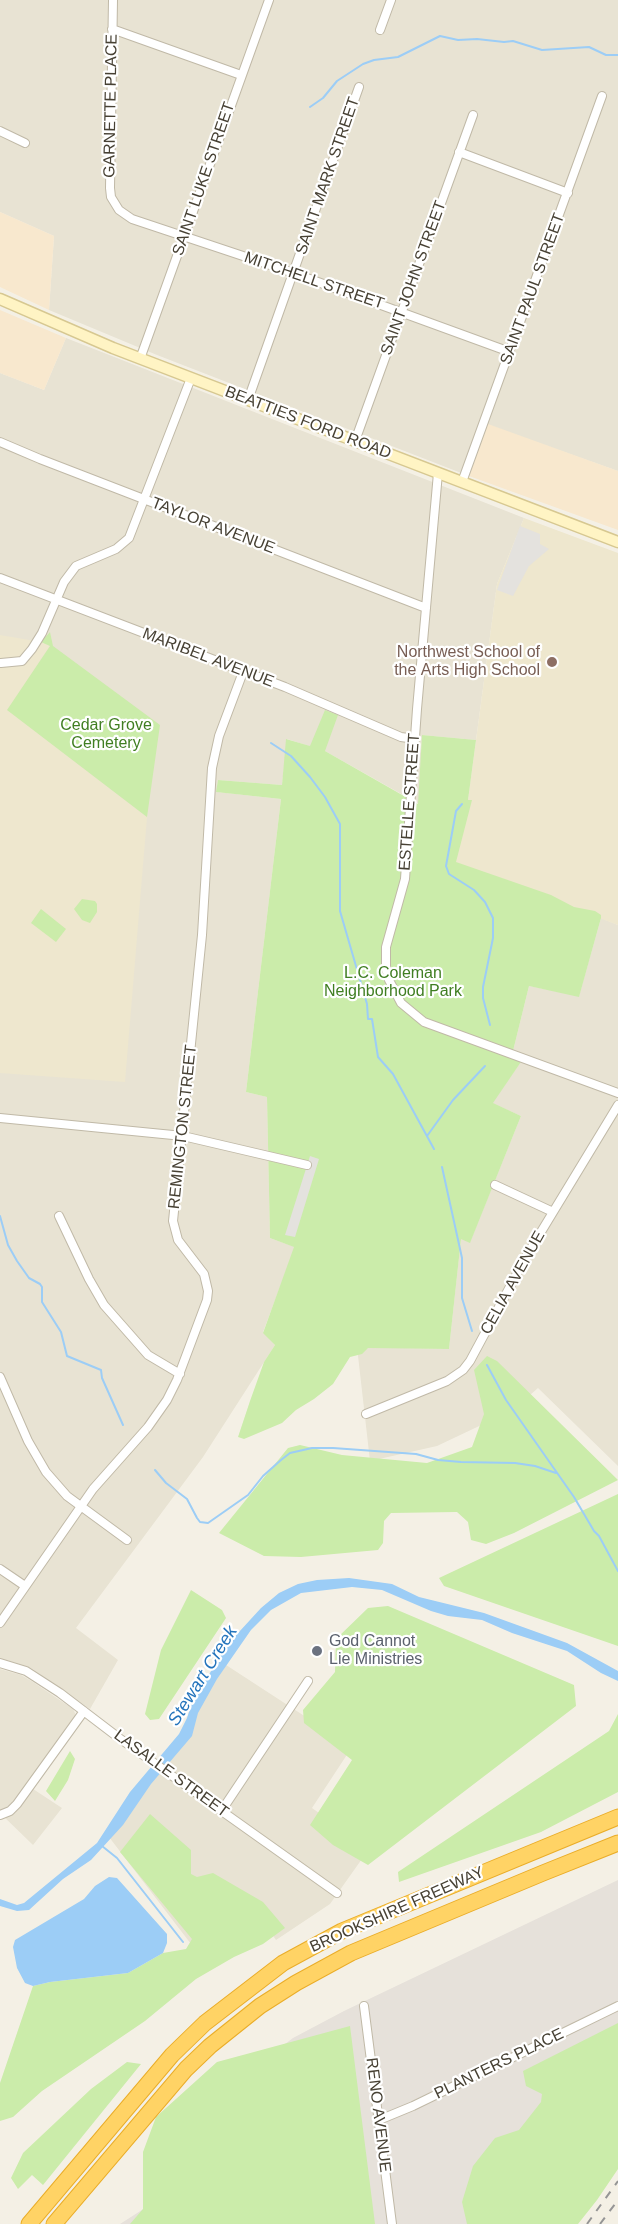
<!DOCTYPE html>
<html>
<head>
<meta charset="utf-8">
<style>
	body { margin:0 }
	canvas { display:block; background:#f4f0e5 }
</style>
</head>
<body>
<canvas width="618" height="2224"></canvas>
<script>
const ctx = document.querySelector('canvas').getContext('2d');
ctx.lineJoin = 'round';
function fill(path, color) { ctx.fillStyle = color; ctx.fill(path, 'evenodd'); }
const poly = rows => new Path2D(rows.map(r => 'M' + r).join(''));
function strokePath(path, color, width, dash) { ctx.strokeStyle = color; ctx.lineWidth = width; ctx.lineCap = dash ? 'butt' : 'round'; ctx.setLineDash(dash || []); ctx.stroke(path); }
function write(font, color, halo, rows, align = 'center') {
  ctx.font = font + ' Arial,sans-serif'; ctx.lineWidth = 4.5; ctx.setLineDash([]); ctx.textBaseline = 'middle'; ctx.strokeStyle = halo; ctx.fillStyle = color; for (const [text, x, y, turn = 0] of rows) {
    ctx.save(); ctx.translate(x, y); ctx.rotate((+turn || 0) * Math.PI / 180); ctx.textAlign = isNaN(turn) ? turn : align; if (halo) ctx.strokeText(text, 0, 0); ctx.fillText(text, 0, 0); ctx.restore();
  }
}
const residential = poly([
	[0,0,618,0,618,471,488,425,469,476,157,355,49,310,54,236,0,212],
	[66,338,524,518,497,584,476,740,422,735,419,804,325,751,287,739,282,785,218,780,217,792,281,799,246,1092,267,1097,270,1238,295,1247,263,1332,275,1345,203,1457,76,1628,118,1660,90,1709,31,1668,0,1658,0,373,44,390],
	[601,918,618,925,618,1466,538,1388,513,1410,437,1446,370,1461,357,1347,449,1349,461,1238,470,1242,521,1116,492,1103,523,1059,512,1055,529,986,579,996],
	[223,1663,352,1747,312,1808,369,1849,330,1904,276,1940,249,1901,191,1944,109,1837,171,1754],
	[0,1669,21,1675,33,1682,73,1709,75,1713,75,1717,27,1785,62,1808,33,1845,0,1813]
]);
const commercial = poly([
	[0,212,54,236,49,310,0,287],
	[0,310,66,338,44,390,0,373],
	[488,424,618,471,618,530,469,476]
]);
const industrial = poly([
	[618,1880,618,2133,549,2224,120,2224,237,2149,228,2087,293,2038,344,2011]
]);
const education = poly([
	[524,518,618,553,618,925,450,862,468,800,497,584],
	[0,635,41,642,50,646,8,710,147,817,125,1082,0,1073]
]);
const green = poly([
	[50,632,53,646,160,725,147,817,7,710,50,646,41,642],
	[325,710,338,715,325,751,418,804,422,735,476,740,468,800,472,800,456,862,551,895,574,907,595,911,601,915,601,918,579,997,529,986,512,1055,523,1059,493,1103,521,1116,470,1243,461,1239,449,1349,368,1348,362,1354,350,1357,333,1384,314,1399,296,1410,282,1423,244,1439,238,1437,250,1401,264,1362,275,1345,263,1333,294,1247,270,1238,267,1097,246,1092,281,799,216,792,218,780,282,785,286,739,310,746],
	[82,899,95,901,97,904,97,912,90,923,82,920,74,909],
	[41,909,66,929,56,942,31,923],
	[487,1356,497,1361,618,1480,514,1533,486,1544,471,1540,468,1522,457,1512,391,1513,384,1521,383,1543,378,1550,301,1557,264,1556,219,1533,288,1448,300,1445,342,1455,427,1463,472,1447,484,1414,474,1370],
	[618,1494,618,1646,444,1586,439,1578],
	[191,1590,222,1610,226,1618,159,1719,150,1720,145,1714,161,1650],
	[388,1606,574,1685,576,1706,368,1865,333,1845,310,1825,352,1760,304,1723,303,1710,335,1672,336,1639,368,1608],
	[618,1714,618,1792,541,1832,399,1882,398,1872,609,1731],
	[70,1751,75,1759,68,1780,55,1801,46,1791],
	[150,1814,191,1850,191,1874,197,1877,213,1873,263,1902,285,1928,263,1944,234,1957,196,1979,145,2021,42,2091,13,2117,0,2121,0,2083,33,1986,50,1982,128,1973,163,1953,186,1949,192,1939,120,1852],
	[618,2023,618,2169,597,2200,578,2224,467,2224,462,2202,473,2166,495,2138,519,2130,541,2102,542,2094,526,2086,523,2071],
	[350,2026,375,2224,130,2224,143,2209,143,2152,156,2117,217,2062],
	[127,2062,141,2064,43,2185,32,2175,18,2189,11,2178,23,2153,91,2089]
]);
const parking = poly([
	[520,526,540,534,540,544,549,549,529,566,513,596,497,590],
	[310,1156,319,1159,295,1237,285,1235]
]);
const water = poly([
	[349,1578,392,1584,419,1597,484,1613,567,1643,618,1671,618,1681,601,1673,567,1651,512,1633,482,1620,448,1616,431,1611,382,1590,352,1587,301,1593,271,1610,251,1630,217,1679,198,1713,192,1736,151,1784,123,1825,91,1860,63,1879,29,1910,17,1911,0,1906,0,1899,17,1905,24,1903,97,1843,130,1792,179,1734,187,1718,193,1700,228,1644,261,1608,279,1593,298,1584,317,1580],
	[109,1877,117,1878,167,1934,167,1943,163,1953,128,1973,50,1982,33,1986,25,1983,17,1968,13,1947,15,1940,84,1899,95,1886]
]);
const stream = poly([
	[310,107,323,98,337,81,363,64,374,60,398,57,440,36,458,40,477,39,504,42,513,41,542,50,589,47,606,55,618,55],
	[271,743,291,756,310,777,325,797,340,824,340,911,367,1004,368,1019,372,1019,378,1057,393,1074,434,1149],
	[462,804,456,811,446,866,449,874,474,890,485,902,493,918,493,938,483,987,483,998,490,1025],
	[427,1136,453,1100,485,1066],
	[442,1167,462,1258,462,1298,472,1331],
	[0,1216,8,1245,17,1261,29,1278,40,1284,42,1287,42,1302,61,1332,67,1356,101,1370,102,1378,123,1425],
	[487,1365,506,1400,574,1497,594,1531,599,1536,618,1571],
	[155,1470,166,1483,187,1499,197,1518,200,1522,208,1523,248,1495,263,1476,281,1460,290,1453,312,1448,333,1448,416,1454,438,1460,461,1462,515,1463,535,1466,556,1473],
	[102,1846,117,1858,183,1942]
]);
const minor = poly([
	[113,0,110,188,111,197,119,210,132,219,285,270,510,352],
	[112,29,241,75],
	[380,30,391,0],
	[0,131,25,143],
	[459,152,568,193],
	[140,359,269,0],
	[248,400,359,87],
	[355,441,473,115],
	[0,442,40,459,426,608],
	[438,473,417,709,405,879,386,947,386,968,389,980,401,1003,424,1022,618,1093],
	[462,482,602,96],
	[0,578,285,687,401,737,415,739],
	[1,663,22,661,32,649,42,633,64,582,76,566,116,549,129,538,191,378],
	[0,1118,183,1136,307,1165],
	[495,1185,553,1212],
	[59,1216,89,1279,104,1305,148,1355,180,1374],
	[0,1377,28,1441,46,1472,67,1496,127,1540],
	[366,1414,447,1381,463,1370,470,1361,527,1255,618,1105],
	[0,1569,25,1586],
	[0,1623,93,1489,148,1427,167,1400,177,1380,207,1300,208,1291,204,1274,178,1240,173,1221,202,935,212,768,219,736,243,672],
	[0,1663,26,1671,60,1693,119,1738,337,1893],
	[222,1810,308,1681],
	[0,1815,10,1811,17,1804,84,1711],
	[364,2006,392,2224],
	[379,2120,413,2106,618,2006]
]);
const secondary = poly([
	[0,299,113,348,618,542]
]);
const motorway = poly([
	[29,2224,172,2055,205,2023,283,1963,342,1931,618,1817],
	[54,2224,186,2069,210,2046,260,2006,296,1983,351,1953,543,1873,618,1843]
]);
const rail = poly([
	[587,2224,618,2181],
	[600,2224,618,2200]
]);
const markers = [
	[552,662,6,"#8d6e63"],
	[317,1651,6,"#6b7280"]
];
const streetNames = [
	["GARNETTE PLACE",111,106,-89],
	["SAINT MARK STREET",328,176,-71],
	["SAINT LUKE STREET",204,179,-71],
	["SAINT JOHN STREET",414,278,-70],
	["MITCHELL STREET",314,281,19],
	["SAINT PAUL STREET",533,289,-70],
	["BEATTIES FORD ROAD",308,423,21],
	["TAYLOR AVENUE",213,526,21],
	["MARIBEL AVENUE",208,658,21],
	["ESTELLE STREET",410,802,-86],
	["REMINGTON STREET",183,1127,-84],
	["CELIA AVENUE",513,1283,-61],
	["LASALLE STREET",171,1774,36],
	["BROOKSHIRE FREEWAY",397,1910,-24],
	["PLANTERS PLACE",499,2064,-26],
	["RENO AVENUE",378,2115,83]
];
const educationNames = [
	["Northwest School of",540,653],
	["the Arts High School",540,671]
];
const parkNames = [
	["Cedar Grove",106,726],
	["Cemetery",106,744],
	["L.C. Coleman",393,974],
	["Neighborhood Park",393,992]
];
const worshipNames = [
	["God Cannot",329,1642],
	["Lie Ministries",329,1660]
];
const waterNames = [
	["Stewart Creek",203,1676,-58]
];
fill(residential, '#e8e3d3');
fill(commercial, '#f8e8ce');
fill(industrial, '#e6e1da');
fill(education, '#eee7ce');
fill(green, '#cbecaa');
fill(parking, '#e4e2de');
fill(water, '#9ccdf6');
strokePath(stream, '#9ccdf6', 2);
strokePath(minor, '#c0b9a7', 10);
strokePath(secondary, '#d7c891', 13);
strokePath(motorway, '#eaad29', 17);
strokePath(minor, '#fff', 8);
strokePath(secondary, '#fff4c4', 10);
strokePath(motorway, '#ffd365', 15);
strokePath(rail, '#959595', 2, [8, 8]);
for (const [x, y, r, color] of markers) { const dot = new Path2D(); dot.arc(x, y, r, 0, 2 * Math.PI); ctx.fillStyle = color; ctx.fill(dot); strokePath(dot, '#fff', 2); }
write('16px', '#474134', '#fff', streetNames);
write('16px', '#785e54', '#fff', educationNames, 'right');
write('16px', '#407e22', '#fff', parkNames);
write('16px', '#5b616d', '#fff', worshipNames, 'left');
write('italic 18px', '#2474bc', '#fff', waterNames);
</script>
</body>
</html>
